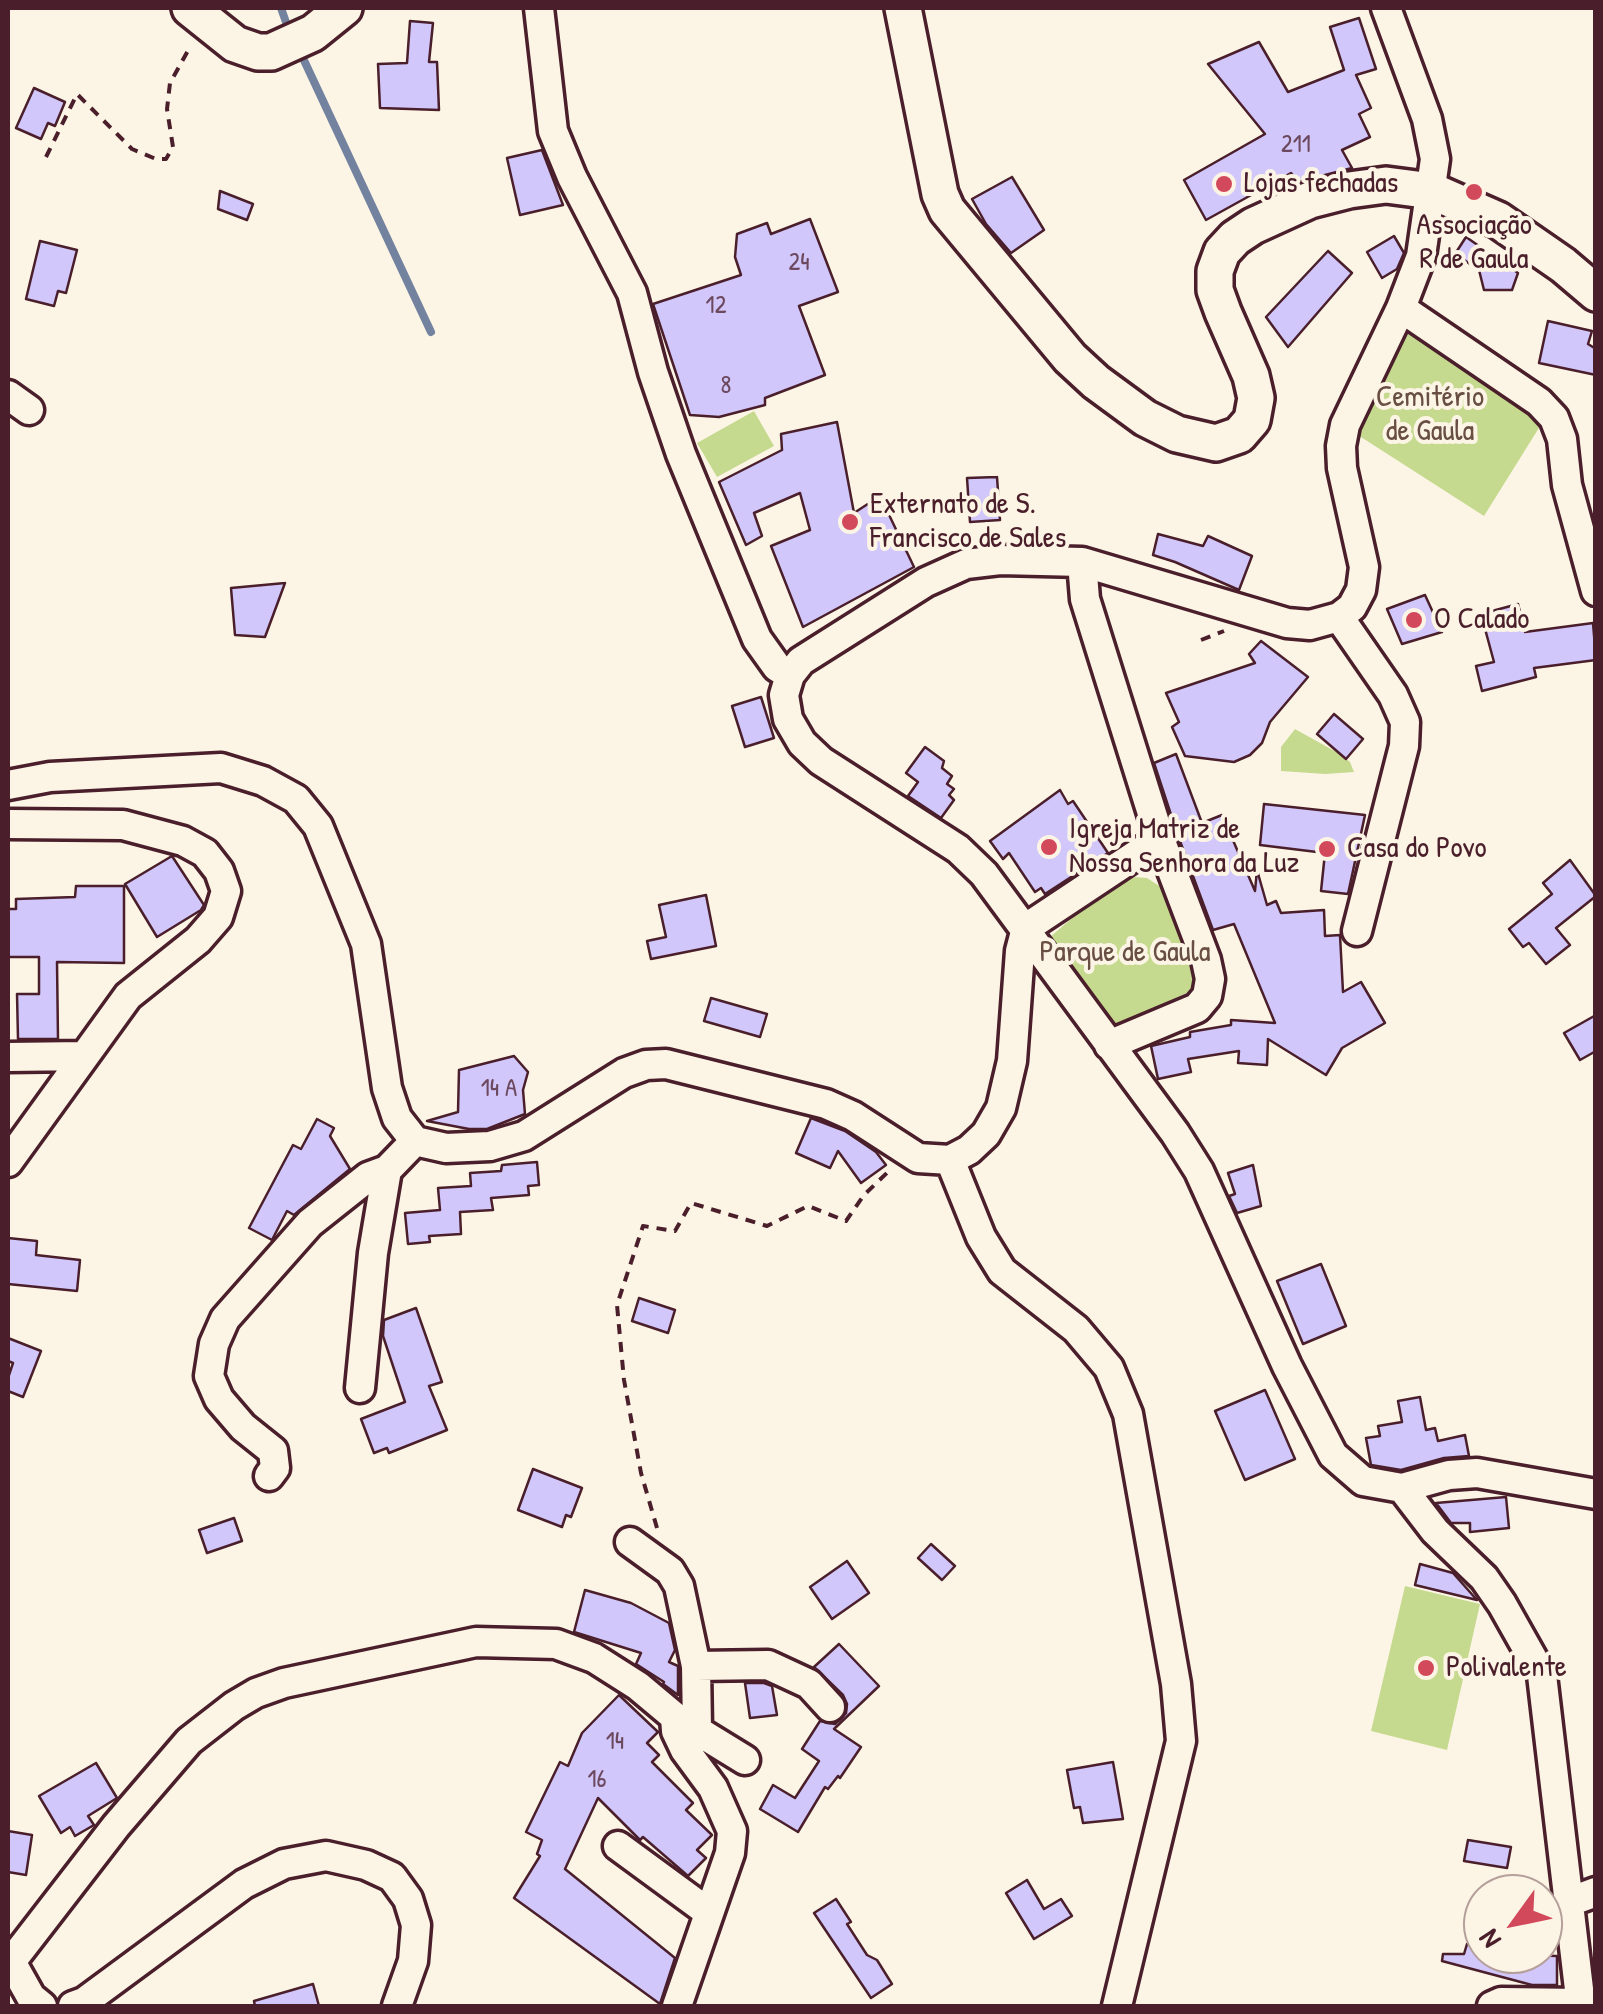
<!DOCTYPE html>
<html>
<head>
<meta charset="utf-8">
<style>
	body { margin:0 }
	#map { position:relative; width:1603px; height:2014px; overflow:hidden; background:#fcf5e5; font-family:"Patrick Hand",sans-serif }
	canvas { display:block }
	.frame { position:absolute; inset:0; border:10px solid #4a1f2b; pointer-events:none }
	.north { position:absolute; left:1463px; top:1874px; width:100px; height:100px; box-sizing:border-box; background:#fcf5e5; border:2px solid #b59f9b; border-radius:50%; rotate:237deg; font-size:28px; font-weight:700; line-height:40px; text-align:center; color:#4a1f2b }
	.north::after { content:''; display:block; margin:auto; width:35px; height:45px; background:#d1495b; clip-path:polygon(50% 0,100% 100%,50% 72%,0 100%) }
</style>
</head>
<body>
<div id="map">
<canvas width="1603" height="2014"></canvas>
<div class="frame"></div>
<div class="north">N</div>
</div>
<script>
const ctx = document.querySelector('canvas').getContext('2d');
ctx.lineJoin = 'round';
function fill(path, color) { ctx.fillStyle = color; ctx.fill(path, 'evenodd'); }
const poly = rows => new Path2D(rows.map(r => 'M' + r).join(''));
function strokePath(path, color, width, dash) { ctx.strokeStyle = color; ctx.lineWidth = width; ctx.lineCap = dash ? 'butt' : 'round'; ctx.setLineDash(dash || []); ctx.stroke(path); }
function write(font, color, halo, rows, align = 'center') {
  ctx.font = font + ' "Patrick Hand",sans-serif'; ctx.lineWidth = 8; ctx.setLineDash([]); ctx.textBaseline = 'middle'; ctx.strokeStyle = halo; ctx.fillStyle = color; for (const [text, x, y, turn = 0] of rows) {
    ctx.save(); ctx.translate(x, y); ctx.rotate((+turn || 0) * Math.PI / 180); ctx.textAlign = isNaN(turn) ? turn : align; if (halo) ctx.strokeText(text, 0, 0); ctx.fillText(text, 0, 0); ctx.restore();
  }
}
const green = poly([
	[1401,329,1542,423,1484,516,1350,430],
	[754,411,774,446,717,477,697,443],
	[1295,729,1340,754,1350,762,1354,772,1325,774,1281,771,1281,747],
	[1134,877,1147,878,1161,887,1194,970,1195,982,1191,991,1113,1027,1049,938,1086,906],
	[1405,1586,1480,1604,1447,1750,1371,1731]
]);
const stream = poly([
	[281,8,287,25],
	[302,56,431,332]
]);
const building = poly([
	[1359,18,1376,69,1356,75,1371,108,1359,114,1370,137,1342,150,1352,168,1298,182,1291,173,1206,220,1184,180,1265,134,1208,64,1259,42,1288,92,1344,70,1330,27,1359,18],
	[410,21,433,23,429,62,437,62,439,110,380,108,378,64,407,63,410,21],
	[34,88,65,102,55,126,48,123,41,139,16,128,34,88],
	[542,150,563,205,520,215,507,158,542,150],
	[1012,177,1044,230,1011,253,986,224,972,199,1012,177],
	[220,191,253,204,247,220,218,209,220,191],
	[810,219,838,292,799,306,825,375,765,398,765,405,719,417,690,415,653,304,741,275,735,257,737,234,767,223,771,234,810,219],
	[1394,236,1404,253,1397,269,1382,278,1367,252,1394,236],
	[1466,237,1518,273,1512,290,1484,290,1479,270,1455,254,1466,237],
	[40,241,77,250,66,293,58,291,54,306,26,299,40,241],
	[1328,251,1352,273,1288,347,1266,317,1328,251],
	[1548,321,1592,331,1588,344,1596,349,1596,375,1539,363,1548,321],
	[837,422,854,513,880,496,914,567,803,627,771,546,810,530,800,493,754,513,762,536,746,545,719,482,782,450,781,434,837,422],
	[997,477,1000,520,970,522,967,478,997,477],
	[1158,534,1203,546,1208,536,1252,556,1239,590,1175,562,1153,555,1158,534],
	[285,583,265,637,235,635,231,588,285,583],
	[1425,595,1442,632,1402,644,1387,609,1425,595],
	[1518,604,1525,632,1593,623,1596,660,1534,668,1536,677,1482,691,1476,666,1494,662,1481,614,1518,604],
	[1261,641,1308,677,1270,722,1262,743,1250,755,1234,762,1185,756,1172,727,1179,722,1166,693,1255,663,1249,654,1261,641],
	[761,697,774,738,745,747,732,706,761,697],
	[1334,714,1363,739,1346,759,1317,734,1334,714],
	[925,747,944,761,942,768,952,776,947,784,954,789,949,795,954,800,941,818,908,796,918,782,906,773,925,747],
	[1176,754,1202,823,1222,815,1255,891,1257,870,1267,905,1276,901,1281,913,1324,910,1325,936,1340,935,1343,992,1361,982,1385,1023,1342,1048,1326,1075,1268,1039,1267,1065,1238,1063,1239,1051,1188,1059,1191,1072,1158,1079,1151,1046,1190,1037,1190,1032,1231,1025,1231,1020,1275,1023,1234,924,1213,930,1177,833,1154,763,1176,754],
	[1060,790,1068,804,1073,801,1108,853,1045,894,1041,888,1035,892,1009,853,1003,859,990,841,1060,790],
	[1264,804,1365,815,1348,894,1321,891,1325,853,1260,845,1264,804],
	[172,856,204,905,201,910,157,937,125,884,172,856],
	[1570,860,1596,896,1556,928,1570,945,1546,964,1529,943,1523,947,1509,929,1552,894,1543,883,1570,860],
	[76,886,124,886,124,963,57,962,58,1039,18,1039,17,994,39,994,39,957,8,957,8,909,16,909,16,899,75,897,76,886],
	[706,895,716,946,651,959,647,941,666,937,659,905,706,895],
	[711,998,767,1014,760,1037,704,1021,711,998],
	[1596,1015,1596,1051,1580,1060,1564,1033,1596,1015],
	[514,1056,528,1072,523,1090,525,1114,487,1129,469,1129,427,1121,458,1112,459,1070,514,1056],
	[811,1118,845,1131,876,1152,886,1165,861,1183,838,1151,830,1168,796,1153,811,1118],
	[317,1119,334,1128,330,1136,350,1169,294,1215,287,1211,272,1240,249,1228,293,1145,301,1149,317,1119],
	[537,1162,539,1185,528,1186,529,1195,491,1198,493,1210,460,1212,461,1234,429,1236,430,1242,408,1244,405,1213,440,1210,438,1188,471,1186,470,1173,501,1171,502,1165,537,1162],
	[1253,1165,1261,1206,1237,1213,1229,1196,1235,1194,1228,1173,1253,1165],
	[8,1238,37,1241,36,1255,80,1260,77,1291,8,1284,8,1238],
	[1321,1264,1346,1326,1303,1344,1277,1281,1321,1264],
	[639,1298,675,1310,668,1333,632,1321,639,1298],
	[416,1308,442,1382,429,1386,447,1430,389,1453,387,1448,374,1453,361,1419,405,1402,383,1336,384,1320,416,1308],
	[8,1338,41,1351,23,1397,8,1391,8,1378,13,1363,8,1361,8,1338],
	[1265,1390,1295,1459,1245,1480,1215,1411,1265,1390],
	[1420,1397,1426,1430,1435,1428,1438,1441,1465,1435,1469,1456,1444,1458,1401,1470,1371,1465,1366,1438,1380,1436,1378,1426,1402,1422,1398,1401,1420,1397],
	[533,1469,582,1488,571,1517,566,1515,562,1527,518,1510,533,1469],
	[1506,1497,1509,1528,1470,1532,1470,1523,1451,1523,1436,1503,1506,1497],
	[234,1518,242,1541,207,1553,199,1530,234,1518],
	[931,1544,955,1566,942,1580,918,1558,931,1544],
	[847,1561,869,1593,832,1619,810,1587,847,1561],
	[1420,1564,1453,1573,1477,1600,1415,1585,1420,1564],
	[585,1590,631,1603,669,1623,675,1650,669,1662,678,1666,678,1695,663,1684,664,1682,636,1664,641,1653,574,1632,585,1590],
	[839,1644,879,1686,834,1729,861,1747,840,1778,838,1776,828,1789,825,1787,798,1832,760,1809,773,1785,795,1798,819,1761,802,1749,820,1721,835,1724,846,1713,847,1704,843,1695,814,1667,839,1644],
	[745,1683,764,1683,772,1686,777,1715,750,1718,745,1683],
	[619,1695,658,1732,647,1743,659,1755,652,1762,693,1803,686,1810,712,1835,697,1850,706,1858,688,1876,643,1837,640,1840,598,1798,565,1869,675,1958,660,2004,514,1898,540,1856,537,1854,542,1840,526,1832,560,1762,568,1766,582,1733,619,1695],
	[1113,1762,1123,1819,1083,1823,1080,1807,1074,1808,1067,1770,1113,1762],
	[96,1763,117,1798,88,1816,94,1825,75,1836,70,1827,61,1833,39,1796,96,1763],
	[8,1831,32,1835,26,1875,8,1872,8,1831],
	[1468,1840,1511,1847,1507,1868,1464,1861,1468,1840],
	[1027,1880,1044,1909,1061,1899,1072,1916,1034,1939,1006,1893,1027,1880],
	[836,1899,851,1922,847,1924,867,1955,877,1960,892,1984,871,1998,814,1913,836,1899],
	[1467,1944,1483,1948,1483,1954,1557,1956,1557,1985,1532,1985,1442,1961,1443,1954,1464,1954,1467,1944],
	[313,1984,319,2006,255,2006,254,2001,313,1984]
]);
const path = poly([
	[46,157,77,94,132,149,156,159,166,159,173,147,167,109,170,83,190,47],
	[1201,640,1224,631],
	[657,1528,641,1473,624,1380,617,1305,643,1226,675,1231,691,1203,767,1226,808,1206,846,1221,864,1195,891,1169]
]);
const minor = poly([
	[539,8,553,131,572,177,632,293,653,372,681,454,757,639,777,667,790,675],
	[1401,308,1539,402,1554,418,1562,439,1567,485,1596,591],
	[8,395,29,410],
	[1082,562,1085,599,1160,839,1206,960,1210,979,1207,996,1197,1008,1109,1045],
	[1339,617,1352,607,1361,590,1364,567,1342,468,1341,446,1345,425,1401,308,1421,256,1435,159,1427,119,1386,8],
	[8,785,50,777,221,768,263,781,296,799,318,826,366,944,387,1088,397,1118,415,1141,446,1148,490,1146,524,1136,624,1073,646,1065,666,1064,826,1104,853,1116,918,1158,950,1160,969,1150,986,1134,1001,1108,1012,1061,1020,951,1026,928,1160,839],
	[8,824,123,825,183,841,205,853,219,871,226,891,218,917,198,940,128,996,8,1162],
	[1357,931,1404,746,1405,722,1393,695,1339,617,1310,625,1287,623,1082,562,1000,560,966,564,926,582,801,661,790,675,784,695,788,719,802,743,821,761,958,849,984,874,1175,1133,1199,1171,1287,1366,1333,1455,1363,1481,1402,1488,1435,1531,1484,1578,1502,1604,1542,1675,1581,2006],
	[8,1057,83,1056],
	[950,1160,981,1237,1002,1271,1076,1329,1109,1368,1128,1414,1176,1684,1181,1741,1117,2006],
	[360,1388,373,1253,387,1170,415,1141],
	[269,1476,275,1468,273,1451,243,1427,219,1399,209,1376,214,1344,225,1319,310,1223,368,1177,387,1170],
	[1402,1488,1449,1475,1477,1473,1596,1494],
	[630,1542,670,1571,679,1586,696,1666,697,1728],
	[696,1666,768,1665,809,1684,830,1707],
	[675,1717,676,1731,685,1750,713,1788,732,1831,730,1853,677,2006],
	[618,1846,708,1912],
	[1569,1902,1596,1892],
	[8,1956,31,1997,42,2006],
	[11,1962,116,1826,189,1741,234,1706,256,1693,284,1683,476,1642,556,1644,594,1658,638,1686,675,1717,745,1760],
	[73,2006,84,2002,244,1884,284,1864,326,1856,366,1865,392,1877,408,1899,416,1925,413,1961,397,2006],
	[1492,2006,1501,2002,1581,2003]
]);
const major = poly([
	[190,8,235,44,258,52,271,52,313,33,344,8],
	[903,8,940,194,947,210,1070,358,1096,382,1145,418,1177,434,1216,443,1239,435,1252,420,1256,398,1251,376,1223,312,1215,290,1215,271,1222,252,1235,238,1253,226,1310,200,1349,190,1386,185,1432,191,1498,220,1563,265,1596,293]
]);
const markers = [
	[1224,184,10,"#d1495b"],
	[1474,192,10,"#d1495b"],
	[850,522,10,"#d1495b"],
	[1414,620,10,"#d1495b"],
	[1049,847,10,"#d1495b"],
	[1327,849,10,"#d1495b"],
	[1426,1668,10,"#d1495b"]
];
const numberNames = [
	["211",1296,145],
	["24",799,263],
	["12",716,306],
	["8",726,386],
	["14 A",499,1089],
	["14",615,1742],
	["16",597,1780]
];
const poiNames = [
	["Lojas fechadas",1244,184],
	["Associação",1474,226,"center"],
	["R de Gaula",1474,260,"center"],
	["Externato de S.",870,505],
	["Francisco de Sales",870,539],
	["O Calado",1434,620],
	["Igreja Matriz de",1069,830],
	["Nossa Senhora da Luz",1069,864],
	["Casa do Povo",1347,849],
	["Polivalente",1446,1668]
];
const parkNames = [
	["Cemitério",1430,398],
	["de Gaula",1430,432],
	["Parque de Gaula",1125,953]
];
fill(green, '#c6da8f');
strokePath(stream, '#73839f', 8);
fill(building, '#d1c7fa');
strokePath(building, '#4a1f2b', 2.5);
strokePath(minor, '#4a1f2b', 35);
strokePath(major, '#4a1f2b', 42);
strokePath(path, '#4a1f2b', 4, [10, 8]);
strokePath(minor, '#fcf5e5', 28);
strokePath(major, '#fcf5e5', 35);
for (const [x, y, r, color] of markers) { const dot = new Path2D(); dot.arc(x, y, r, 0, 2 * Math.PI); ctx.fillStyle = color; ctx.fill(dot); strokePath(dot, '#fcf5e5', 4); }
write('25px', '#6c495f', null, numberNames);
write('30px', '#4a1f2b', '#fcf5e5', poiNames, 'left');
write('30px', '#694e44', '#fcf5e5', parkNames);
</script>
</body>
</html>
